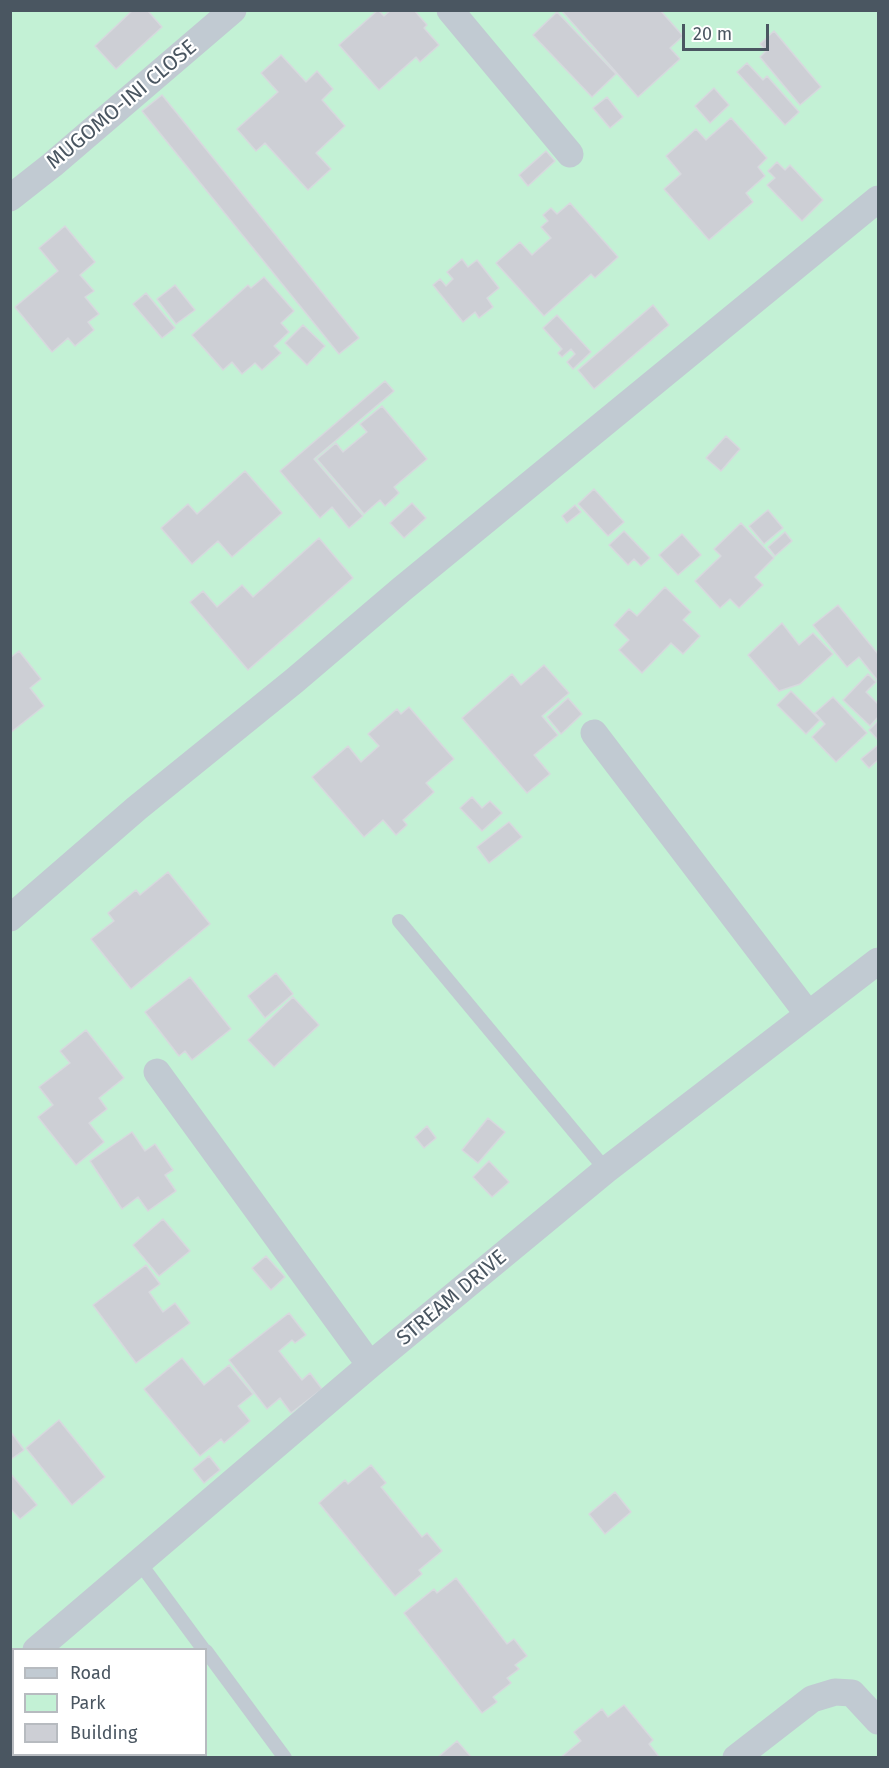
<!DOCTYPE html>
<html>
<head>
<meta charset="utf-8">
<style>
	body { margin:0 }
	#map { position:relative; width:889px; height:1768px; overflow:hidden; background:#f5f3f3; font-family:"Fira Sans",sans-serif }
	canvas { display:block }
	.frame { position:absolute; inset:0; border:12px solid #4a5661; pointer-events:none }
	.legend { position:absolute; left:12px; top:1648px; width:195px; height:108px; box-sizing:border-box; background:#fff; border:2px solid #b7bbc0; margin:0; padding:8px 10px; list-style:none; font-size:18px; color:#4a5661 }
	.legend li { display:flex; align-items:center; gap:12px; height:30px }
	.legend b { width:30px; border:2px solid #b7bbc0 }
	.scale { position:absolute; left:682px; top:24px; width:87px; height:27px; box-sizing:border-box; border:3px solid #4a5661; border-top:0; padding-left:8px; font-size:18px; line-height:21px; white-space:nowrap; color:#4a5661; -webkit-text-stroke:4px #fff; paint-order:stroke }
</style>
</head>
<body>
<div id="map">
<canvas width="889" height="1768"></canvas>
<div class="frame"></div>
<ul class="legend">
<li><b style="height:8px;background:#c1cad2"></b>Road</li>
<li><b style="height:16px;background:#c3f1d5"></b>Park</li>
<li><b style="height:16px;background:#cdcfd5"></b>Building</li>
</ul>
<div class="scale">20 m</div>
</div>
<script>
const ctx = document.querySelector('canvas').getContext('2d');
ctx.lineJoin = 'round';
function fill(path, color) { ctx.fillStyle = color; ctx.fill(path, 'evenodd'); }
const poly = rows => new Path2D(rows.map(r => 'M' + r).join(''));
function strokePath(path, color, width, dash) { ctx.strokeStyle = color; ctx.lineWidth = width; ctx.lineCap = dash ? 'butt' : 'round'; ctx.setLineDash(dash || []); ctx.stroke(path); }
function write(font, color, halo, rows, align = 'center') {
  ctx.font = font + ' "Fira Sans",sans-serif'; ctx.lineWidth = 4.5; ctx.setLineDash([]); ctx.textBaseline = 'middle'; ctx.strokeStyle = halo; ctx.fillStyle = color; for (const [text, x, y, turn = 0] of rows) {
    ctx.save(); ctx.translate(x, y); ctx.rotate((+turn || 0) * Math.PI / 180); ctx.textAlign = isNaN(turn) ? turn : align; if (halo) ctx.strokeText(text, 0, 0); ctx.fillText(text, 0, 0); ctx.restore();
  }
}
const green = poly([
	[11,11,878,11,878,1757,11,1758],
	[14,1650,206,1650,206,1754,14,1754]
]);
const building = poly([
	[133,10,147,10,162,27,116,69,95,46,133,10],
	[378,10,384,16,391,10,414,10,427,25,424,28,439,45,420,62,416,57,379,90,339,45,378,10],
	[561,10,660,10,683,36,670,48,680,59,638,97,561,10],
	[557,12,616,74,592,97,533,35,557,12],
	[774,31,821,87,800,105,760,57,766,51,760,44,774,31],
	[281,55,306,82,317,71,333,89,322,100,345,126,316,153,331,169,308,190,265,143,256,151,237,129,278,92,261,73,281,55],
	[747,63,763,80,767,76,799,112,785,125,737,72,747,63],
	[714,88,729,105,710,123,695,106,714,88],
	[162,95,359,338,339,354,142,111,162,95],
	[607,97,623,117,610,128,593,108,607,97],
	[731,118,767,158,758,167,765,176,746,193,753,202,709,240,664,189,681,174,666,156,696,129,706,140,731,118],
	[546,151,555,161,528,186,519,175,546,151],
	[777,162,785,170,790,165,823,200,802,221,767,185,775,178,768,171,777,162],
	[570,203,618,257,595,278,591,274,544,316,496,263,520,242,532,255,551,238,541,227,548,221,543,215,551,208,557,214,570,203],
	[65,226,95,262,80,275,94,291,85,297,99,314,88,322,94,330,75,346,68,338,52,352,15,307,58,271,39,248,65,226],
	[462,259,468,267,477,260,499,288,487,298,493,307,479,318,475,312,463,322,433,285,440,279,446,286,453,279,447,272,462,259],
	[264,277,294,311,281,323,289,332,274,346,281,353,262,370,255,363,242,374,232,362,223,370,192,335,248,285,251,288,264,277],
	[175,285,195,310,176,324,157,299,175,285],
	[146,293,175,328,162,338,133,304,146,293],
	[653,305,669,325,594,389,578,370,653,305],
	[557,315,591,352,573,369,567,362,575,354,571,349,562,357,558,353,562,349,543,328,557,315],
	[303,325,325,346,307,365,285,343,303,325],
	[385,381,394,391,314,459,363,516,349,528,332,507,320,518,280,471,385,381],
	[382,406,427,459,394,487,399,493,385,506,380,500,364,514,317,459,336,443,343,452,367,432,360,424,382,406],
	[726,436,740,449,721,471,706,458,726,436],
	[245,471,282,513,232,557,218,541,192,564,161,528,188,504,197,514,245,471],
	[594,489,624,522,608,536,578,504,594,489],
	[412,503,426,518,404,538,390,523,412,503],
	[575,505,581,512,567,523,562,516,575,505],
	[768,510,783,528,764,544,749,526,768,510],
	[741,523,774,558,755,577,763,585,739,608,730,599,720,608,695,581,721,556,714,549,741,523],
	[624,531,650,558,641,566,634,559,628,565,609,545,624,531],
	[785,532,792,541,775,556,768,547,785,532],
	[682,534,701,555,678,575,659,555,682,534],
	[319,538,353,578,248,670,190,602,203,591,217,607,242,585,253,597,319,538],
	[665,587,691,612,683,620,700,636,683,654,671,643,642,673,619,650,629,640,614,625,629,609,637,616,665,587],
	[838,605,878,654,878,681,859,657,847,667,813,625,838,605],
	[782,623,799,645,813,633,833,654,800,684,779,691,748,655,782,623],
	[19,651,41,679,30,688,44,706,10,733,10,658,19,651],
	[544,665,569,693,542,716,558,735,534,755,550,774,527,793,462,718,512,674,521,685,544,665],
	[868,674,876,682,866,692,878,704,878,717,870,726,843,700,868,674],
	[791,691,820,720,806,734,777,705,791,691],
	[833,697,867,733,836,762,812,737,825,724,815,713,833,697],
	[568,698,582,714,561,734,547,717,568,698],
	[409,707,454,759,426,783,434,792,403,820,407,825,396,835,383,820,364,837,312,777,348,746,361,762,379,746,368,734,397,709,401,714,409,707],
	[878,721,878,740,869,730,878,721],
	[878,745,878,760,869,768,861,759,878,745],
	[472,797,482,808,490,801,502,813,482,831,460,808,472,797],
	[509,822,522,837,489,863,477,847,509,822],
	[168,872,210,924,131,989,91,939,114,921,108,913,136,890,140,895,168,872],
	[276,973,293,994,265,1018,248,996,276,973],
	[190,977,231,1029,192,1060,185,1051,179,1056,145,1012,190,977],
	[293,997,319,1025,274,1067,248,1040,293,997],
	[86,1030,124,1078,99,1098,107,1109,89,1123,104,1142,76,1165,38,1117,53,1105,39,1087,70,1063,60,1051,86,1030],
	[488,1118,505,1132,478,1163,462,1150,488,1118],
	[427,1126,436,1138,424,1148,415,1137,427,1126],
	[132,1132,145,1151,155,1144,173,1170,165,1175,176,1191,148,1211,138,1197,122,1209,90,1161,132,1132],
	[489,1161,509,1182,492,1197,473,1177,489,1161],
	[163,1219,190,1251,159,1276,133,1245,163,1219],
	[266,1256,285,1277,271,1290,252,1268,266,1256],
	[146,1265,160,1284,149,1292,163,1312,175,1303,190,1323,136,1363,93,1305,146,1265],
	[289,1313,306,1335,295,1343,292,1340,279,1351,302,1380,310,1373,322,1389,291,1413,280,1398,267,1409,229,1360,289,1313],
	[182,1358,204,1385,229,1365,253,1394,238,1406,250,1421,224,1443,221,1439,200,1456,144,1389,182,1358],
	[59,1420,105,1477,72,1505,26,1448,59,1420],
	[10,1431,24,1450,10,1460,10,1431],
	[209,1456,220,1470,204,1483,193,1469,209,1456],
	[371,1465,386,1483,381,1487,422,1537,427,1533,442,1551,419,1570,422,1574,395,1596,319,1503,345,1480,348,1484,371,1465],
	[10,1473,37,1505,20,1519,10,1508,10,1473],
	[615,1492,631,1512,605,1534,589,1514,615,1492],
	[456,1578,507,1644,514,1639,527,1656,515,1665,519,1669,507,1678,511,1683,493,1697,497,1702,482,1713,404,1613,434,1589,437,1593,456,1578],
	[624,1705,653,1740,649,1744,660,1758,560,1758,581,1741,574,1732,602,1709,608,1717,624,1705],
	[457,1741,472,1758,437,1758,457,1741],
	[95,1754,115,1754,117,1758,91,1758,95,1754]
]);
const service = poly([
	[399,921,606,1170],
	[139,1562,204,1650],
	[206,1651,285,1758]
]);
const minor = poly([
	[450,10,570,154],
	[10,198,52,165,233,10],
	[594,733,808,1014],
	[10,918,137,808,294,681,402,589,878,199],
	[157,1072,370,1365],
	[36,1650,370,1365,606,1170,878,961],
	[10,1671,14,1669],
	[736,1758,812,1699,835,1692,852,1693,878,1721]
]);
const streetNames = [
	["MUGOMO-INI CLOSE",122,105,-40],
	["STREAM DRIVE",452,1298,-40]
];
fill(green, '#c3f1d5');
fill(building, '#cdcfd5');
strokePath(building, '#d7d9de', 1.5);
strokePath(service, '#c1cad2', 14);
strokePath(minor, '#c1cad2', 27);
write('21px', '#4a5661', '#fff', streetNames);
</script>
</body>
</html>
